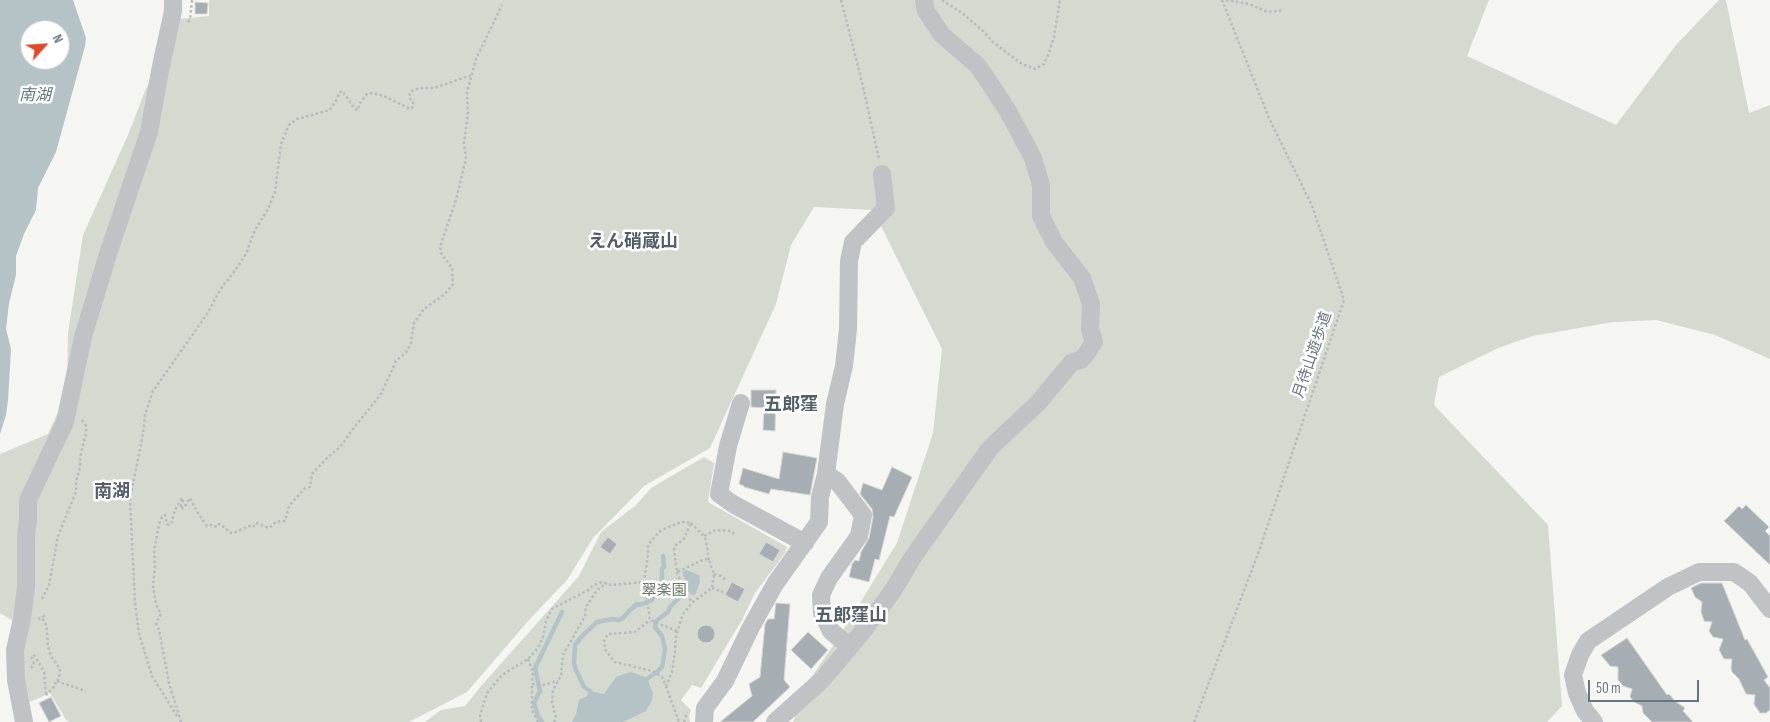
<!DOCTYPE html>
<html>
<head>
<meta charset="utf-8">
<style>
	body { margin:0 }
	#map { position:relative; width:1770px; height:722px; overflow:hidden; background:#f5f5f2; font-family:"Sofia Sans Condensed",sans-serif }
	canvas { display:block }
	.north { position:absolute; left:20px; top:20px; width:50px; height:50px; box-sizing:border-box; background:#fff; border:1px solid #c2c9cd; border-radius:50%; rotate:64deg; font-size:14px; font-weight:700; line-height:20px; text-align:center; color:#667782 }
	.north::after { content:''; display:block; margin:auto; width:18px; height:22px; background:#da4c2d; clip-path:polygon(50% 0,100% 100%,50% 72%,0 100%) }
	.scale { position:absolute; left:1588px; top:680px; width:111px; height:22px; box-sizing:border-box; border:2px solid #667782; border-top:0; padding-left:6px; font-size:15px; line-height:18px; white-space:nowrap; color:#667782; -webkit-text-stroke:4px #fff; paint-order:stroke }
</style>
</head>
<body>
<div id="map">
<canvas width="1770" height="722"></canvas>
<div class="north">N</div>
<div class="scale">50 m</div>
</div>
<script>
const ctx = document.querySelector('canvas').getContext('2d');
ctx.lineJoin = 'round';
function fill(path, color) { ctx.fillStyle = color; ctx.fill(path, 'evenodd'); }
const poly = rows => new Path2D(rows.map(r => 'M' + r).join(''));
function strokePath(path, color, width, dash) { ctx.strokeStyle = color; ctx.lineWidth = width; ctx.lineCap = dash ? 'butt' : 'round'; ctx.setLineDash(dash || []); ctx.stroke(path); }
function write(font, color, halo, rows, align = 'center') {
  ctx.font = font + ' "Sofia Sans Condensed","Noto Sans JP",sans-serif'; ctx.lineWidth = 5; ctx.setLineDash([]); ctx.textBaseline = 'middle'; ctx.strokeStyle = halo; ctx.fillStyle = color; for (const [text, x, y, turn = 0] of rows) {
    ctx.save(); ctx.translate(x, y); ctx.rotate((+turn || 0) * Math.PI / 180); ctx.textAlign = isNaN(turn) ? turn : align; if (halo) ctx.strokeText(text, 0, 0); ctx.fillText(text, 0, 0); ctx.restore();
  }
}
const green = poly([
	[209,0,1489,0,1467,56,1616,125,1676,45,1719,0,1726,0,1749,113,1770,105,1770,359,1715,335,1656,320,1613,322,1533,336,1498,348,1439,377,1434,405,1548,525,1562,706,1547,722,793,722,806,685,839,637,897,543,933,433,942,349,873,210,814,207,791,245,776,304,710,448,644,486,593,538,567,580,529,620,467,692,409,722,70,722,66,720,50,693,30,702,20,682,24,628,0,613,0,454,48,434,67,392,68,333,83,235,128,135,145,91,179,19,209,16],
	[704,457,714,463,708,502,787,547,785,553,755,593,742,620,701,688,692,685,681,700,691,710,689,716,690,722,425,722,441,710,465,706,481,686,579,576,601,532,636,505,651,488]
]);
const water = poly([
	[0,0,73,0,86,38,85,46,56,152,38,188,36,210,24,234,16,256,16,275,9,303,6,329,11,349,8,400,6,415,0,434],
	[30,30,60,30,60,60,30,60],
	[686,570,699,575,700,582,695,595,690,594,686,585,683,583,685,579,682,572],
	[630,672,637,674,647,678,653,693,652,700,646,711,623,722,572,722,576,714,579,700,587,696,590,691,604,694,616,677]
]);
const stream = poly([
	[643,682,658,671,662,667,663,662,665,649,662,636,655,627,656,621,668,612,670,607,687,590],
	[592,696,590,691,584,687,576,670,574,663,575,645,583,635,597,622,613,619,619,620,623,618,629,611,637,604,640,605,652,600,655,590,662,581,662,569,664,567,663,556],
	[542,722,538,716,534,703,540,691,535,668,562,612]
]);
const building = poly([
	[195,2,208,3,207,14,195,14,195,2],
	[751,390,776,390,775,431,763,430,764,408,751,407,751,390],
	[783,452,817,458,810,495,771,489,769,494,744,487,744,486,739,484,743,468,779,479,783,452],
	[892,467,912,477,894,517,890,516,879,560,875,559,869,582,849,577,852,564,855,560,859,561,861,552,869,538,873,517,872,509,860,494,863,483,882,490,892,467],
	[1746,505,1769,527,1765,531,1770,536,1770,565,1724,521,1739,506,1742,509,1746,505],
	[608,537,617,544,610,554,600,547,608,537],
	[766,542,780,550,773,562,759,554,766,542],
	[732,582,745,589,738,602,725,595,732,582],
	[1701,583,1722,583,1745,640,1747,639,1768,677,1764,680,1770,688,1770,710,1766,713,1760,713,1754,704,1755,695,1746,694,1739,679,1732,672,1731,668,1732,659,1724,659,1719,650,1723,639,1713,637,1709,631,1712,622,1704,621,1701,612,1702,602,1695,597,1691,588,1701,583],
	[776,603,790,604,784,680,790,687,753,722,720,722,752,696,749,684,760,677,765,624,768,619,774,619,776,603],
	'697 634a9 9 0 1 1 18 0a9 9 0 1 1-18 0Z',
	[808,632,828,650,811,669,791,650,808,632],
	[1627,638,1667,695,1669,694,1675,701,1685,708,1683,711,1693,722,1652,722,1643,713,1642,706,1634,702,1630,697,1632,689,1623,686,1618,680,1618,667,1610,666,1601,655,1627,638],
	[51,697,61,716,49,722,39,703,51,697]
]);
const path = poly([
	[841,0,862,82,879,159],
	[942,0,962,13,983,31,993,42,1022,64,1035,69,1044,64,1049,53,1054,37,1060,0],
	[1226,0,1249,4,1268,12,1284,10],
	[188,22,190,19,192,0],
	[691,523,704,536],
	[709,560,706,540,704,536,716,530,731,531,734,534],
	[677,572,683,590,688,598,693,602],
	[714,574,721,576,726,580],
	[644,582,650,620,677,631],
	[712,588,723,592],
	[42,599,49,585,58,536,76,492,76,481,80,468,80,458,86,433,86,426,82,420],
	[38,618,40,619,44,616,43,620,45,622,47,630,48,647,51,656,60,669,60,673,58,680,56,680,55,686,46,695],
	[528,659,533,672,532,684],
	[31,668,34,664,32,658,33,655,35,656,44,672,46,695],
	[58,680,59,682,86,691],
	[666,686,679,722],
	[177,716,152,676,139,634,135,603,130,499,143,434,145,415,153,391,207,314,220,290,236,269,246,254,255,230,268,209,275,192,281,144,289,125,297,119,330,110,337,99,339,93,342,91,355,109,358,110,359,104,367,94,372,93,384,96,410,109,413,107,413,102,409,97,411,91,420,88,434,88,472,75],
	[181,722,169,683,159,630,156,623,161,614,156,604,153,586,155,566,154,550,160,521,162,517,165,515,167,524,169,525,171,524,175,510,182,498,183,501,180,508,184,508,190,498,199,515,207,526,211,525,217,527,218,525,220,524,231,533,236,532,249,526,253,527,256,523,269,528,276,522,285,521,289,506,305,488,310,487,312,474,328,457,340,447,353,429,381,394,396,361,407,351,411,343,414,323,424,309,445,294,453,284,452,268,440,252,441,244,456,200,466,158,464,143,468,113,467,92,476,59,502,5],
	[481,722,480,716,487,693,502,675,528,659,538,648,543,637,546,621,552,609,588,590,594,585,602,582,611,585,644,582,648,554,648,545,659,532,664,529,681,522,691,523,683,540,675,546,674,550,677,572,705,559,709,560,714,574,712,588,693,602,683,614,676,635,675,652,672,672,666,686,662,677,652,671,615,662,606,651,604,641,608,634,635,632,650,620],
	[538,722,532,710,532,684,543,685,558,681],
	[554,722,556,718,552,702,553,690,561,676,563,655,585,616,586,607,597,590,607,583],
	[684,722,687,712],
	[1194,722,1259,551,1344,300,1312,206,1269,118,1222,0]
]);
const minor = poly([
	[741,403,728,446,719,494,733,504,805,543],
	[826,474,837,481,863,515,859,536,829,578,821,595,822,613,831,631,850,647],
	[24,722,16,680,15,650,22,619,26,587,26,538,28,519,28,500,65,422,83,337,107,257,149,132,160,71,173,11,173,0],
	[704,722,705,708,725,681,750,629,775,584,819,522,820,497,826,474,835,404,844,366,848,329,849,261,853,242,886,208,882,174],
	[775,722,822,680,859,636,892,592,913,557,990,448,1038,403,1072,362,1081,360,1087,353,1094,342,1090,329,1091,304,1082,278,1054,242,1041,216,1041,185,1033,158,1009,113,989,82,977,65,942,35,926,11,924,0],
	[1594,722,1585,711,1577,693,1573,675,1580,655,1588,641,1668,587,1699,572,1734,572,1750,583,1770,609]
]);
const streetNames = [
	["月待山遊歩道",1313,355,-71]
];
const parkNames = [
	["翠楽園",664,591]
];
const waterNames = [
	["南湖",35,96]
];
const quarterNames = [
	["えん硝蔵山",633,242],
	["五郎窪",791,405],
	["南湖",112,492],
	["五郎窪山",851,616]
];
fill(green, '#d5dad1');
fill(water, '#b5c2c6');
strokePath(stream, '#b5c2c6', 4.5);
fill(building, '#a6aeb3');
strokePath(building, '#d7d7d5', 1);
strokePath(path, '#b7babc', 2.5, [2.5, 2.5]);
strokePath(minor, '#bfc3c6', 18);
write('15px', '#667782', '#fff', streetNames);
write('15px', '#697964', '#fff', parkNames);
write('italic 16px', '#61787f', '#fff', waterNames);
write('bold 18px', '#535f67', '#fff', quarterNames);
</script>
</body>
</html>
